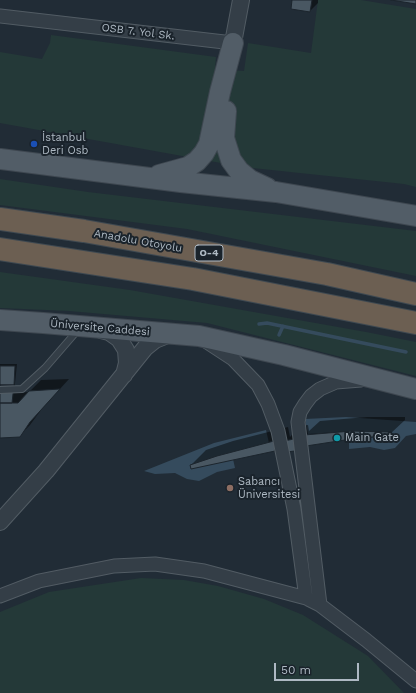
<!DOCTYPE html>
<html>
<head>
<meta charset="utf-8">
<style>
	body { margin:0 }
	#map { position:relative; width:416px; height:693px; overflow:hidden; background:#212c36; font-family:"Work Sans",sans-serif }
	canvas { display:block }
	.scale { position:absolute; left:274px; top:663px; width:85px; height:18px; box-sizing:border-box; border:2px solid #aeb9c3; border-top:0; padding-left:5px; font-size:12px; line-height:14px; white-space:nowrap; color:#aeb9c3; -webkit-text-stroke:3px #1a232b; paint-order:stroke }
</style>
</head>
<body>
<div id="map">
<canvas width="416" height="693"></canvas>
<div class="scale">50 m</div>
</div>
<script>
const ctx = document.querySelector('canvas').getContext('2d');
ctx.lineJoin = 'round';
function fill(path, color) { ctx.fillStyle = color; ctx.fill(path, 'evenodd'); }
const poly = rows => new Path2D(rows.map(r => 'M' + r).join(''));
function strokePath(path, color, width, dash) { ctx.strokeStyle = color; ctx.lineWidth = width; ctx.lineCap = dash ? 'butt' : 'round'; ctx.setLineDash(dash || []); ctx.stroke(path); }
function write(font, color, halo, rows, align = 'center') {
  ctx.font = font + ' "Work Sans",sans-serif'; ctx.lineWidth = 4; ctx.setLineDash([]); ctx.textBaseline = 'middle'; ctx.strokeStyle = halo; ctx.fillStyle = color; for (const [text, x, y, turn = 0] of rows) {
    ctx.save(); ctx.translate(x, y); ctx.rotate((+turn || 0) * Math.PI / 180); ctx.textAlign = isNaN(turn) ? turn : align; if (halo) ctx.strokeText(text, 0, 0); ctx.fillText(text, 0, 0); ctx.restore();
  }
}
const green = poly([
	[318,0,361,0,416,9,416,187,404,184,243,167,0,123,0,52,42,59,50,43,51,35,216,57,215,69,244,71,248,43,311,53],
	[0,179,88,192,416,231,416,276,187,229,0,205],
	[0,272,130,290,366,332,416,342,416,376,207,323,69,311,0,308],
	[141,578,184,580,218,586,264,599,303,615,368,656,404,693,0,693,0,612,49,592]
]);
const water = poly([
	[346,417,416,422,416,434,406,436,395,448,384,450,370,447,349,449,349,440,390,435,390,432,352,431,308,434,305,419],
	[266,430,269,443,233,459,235,468,217,472,199,481,187,479,175,473,155,474,144,471,214,443]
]);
const shadow = poly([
	[293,0,318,0,318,3,310,11],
	[0,364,17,364,14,393,29,392,41,380,69,379,41,410,30,425,19,436,0,437],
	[367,417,405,417,405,420,390,434,345,439,307,445,295,450,285,439,275,450,191,465,206,450,233,441,288,427,290,437,300,426,308,425,309,431,320,421]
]);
const stream = poly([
	[259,324,267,323,406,352],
	[279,335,283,326]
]);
const building = poly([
	[292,0,312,0,310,12,291,9,292,0],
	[391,0,416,0,416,4,391,0],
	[0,366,15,366,14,385,0,385,0,366],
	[0,385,14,385,12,403,0,403,0,385],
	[60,389,30,422,20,437,0,438,0,403,18,403,29,391,60,389],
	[352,431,390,432,391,435,345,440,306,446,304,435,352,431],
	[294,439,295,451,286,452,284,441,294,439],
	[274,441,275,451,191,469,190,465,217,456,274,441]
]);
const service = poly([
	[0,390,22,389,45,368,77,331]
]);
const minor = poly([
	[0,16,233,43],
	[207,342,233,359,258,385,268,404,278,431,294,509,306,598],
	[0,596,39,581,114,566,155,564,204,571,306,598,320,605,366,640,416,681],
	[320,605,298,422,300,412,305,404,311,396,320,389,336,382,361,380]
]);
const tertiary = poly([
	[233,43,241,0],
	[101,330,109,332,119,339,126,350,127,363,124,375],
	[0,522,46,471,145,348,155,340,170,334]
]);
const primary = poly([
	[226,111,224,138,231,160,239,171,250,180,267,188],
	[0,159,181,182,276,192,416,216],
	[159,175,188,167,197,161,204,153,209,144,220,92,233,43],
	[0,320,43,323,199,336,284,355,416,389]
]);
const motorway = poly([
	[0,219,84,231,327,274,416,294],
	[0,249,193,279,416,323]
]);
const markers = [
	[34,144,4,"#1a4fb4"],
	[337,438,4,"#0f9aa8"],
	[230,488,4,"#8d6e63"]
];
const shields = [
	[209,253,28]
];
const shieldNames = [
	["O-4",209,253]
];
const streetNames = [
	["OSB 7. Yol Sk.",138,32,7],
	["Anadolu Otoyolu",138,241,10],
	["Üniversite Caddesi",100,328,5]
];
const poiNames = [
	["İstanbul",42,138],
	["Deri Osb",42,151],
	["Main Gate",345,438],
	["Sabancı",238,482],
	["Üniversitesi",238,495]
];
fill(green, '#243938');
fill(water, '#354b5d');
fill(shadow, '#0007');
strokePath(stream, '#354b5d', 3.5);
fill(building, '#495762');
strokePath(building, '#1c252d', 1);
strokePath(service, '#525c64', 8);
strokePath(minor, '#525c64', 15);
strokePath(tertiary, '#525c64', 18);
strokePath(primary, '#3e4750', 22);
strokePath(motorway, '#3f4951', 24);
strokePath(service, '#343e47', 6);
strokePath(minor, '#343e47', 13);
strokePath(tertiary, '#343e47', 16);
strokePath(primary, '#525d67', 20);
strokePath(motorway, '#6c5f52', 22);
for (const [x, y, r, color] of markers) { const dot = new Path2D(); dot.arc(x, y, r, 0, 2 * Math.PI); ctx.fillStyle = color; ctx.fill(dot); strokePath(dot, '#1a232b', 1.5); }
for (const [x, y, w] of shields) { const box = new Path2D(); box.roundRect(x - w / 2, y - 8, w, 16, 3); ctx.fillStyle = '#1a232b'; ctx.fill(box); strokePath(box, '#aeb9c3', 1); }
write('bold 10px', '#aeb9c3', null, shieldNames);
write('11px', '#aeb9c3', '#1a232b', streetNames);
write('11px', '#aeb9c3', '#1a232b', poiNames, 'left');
</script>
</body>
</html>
